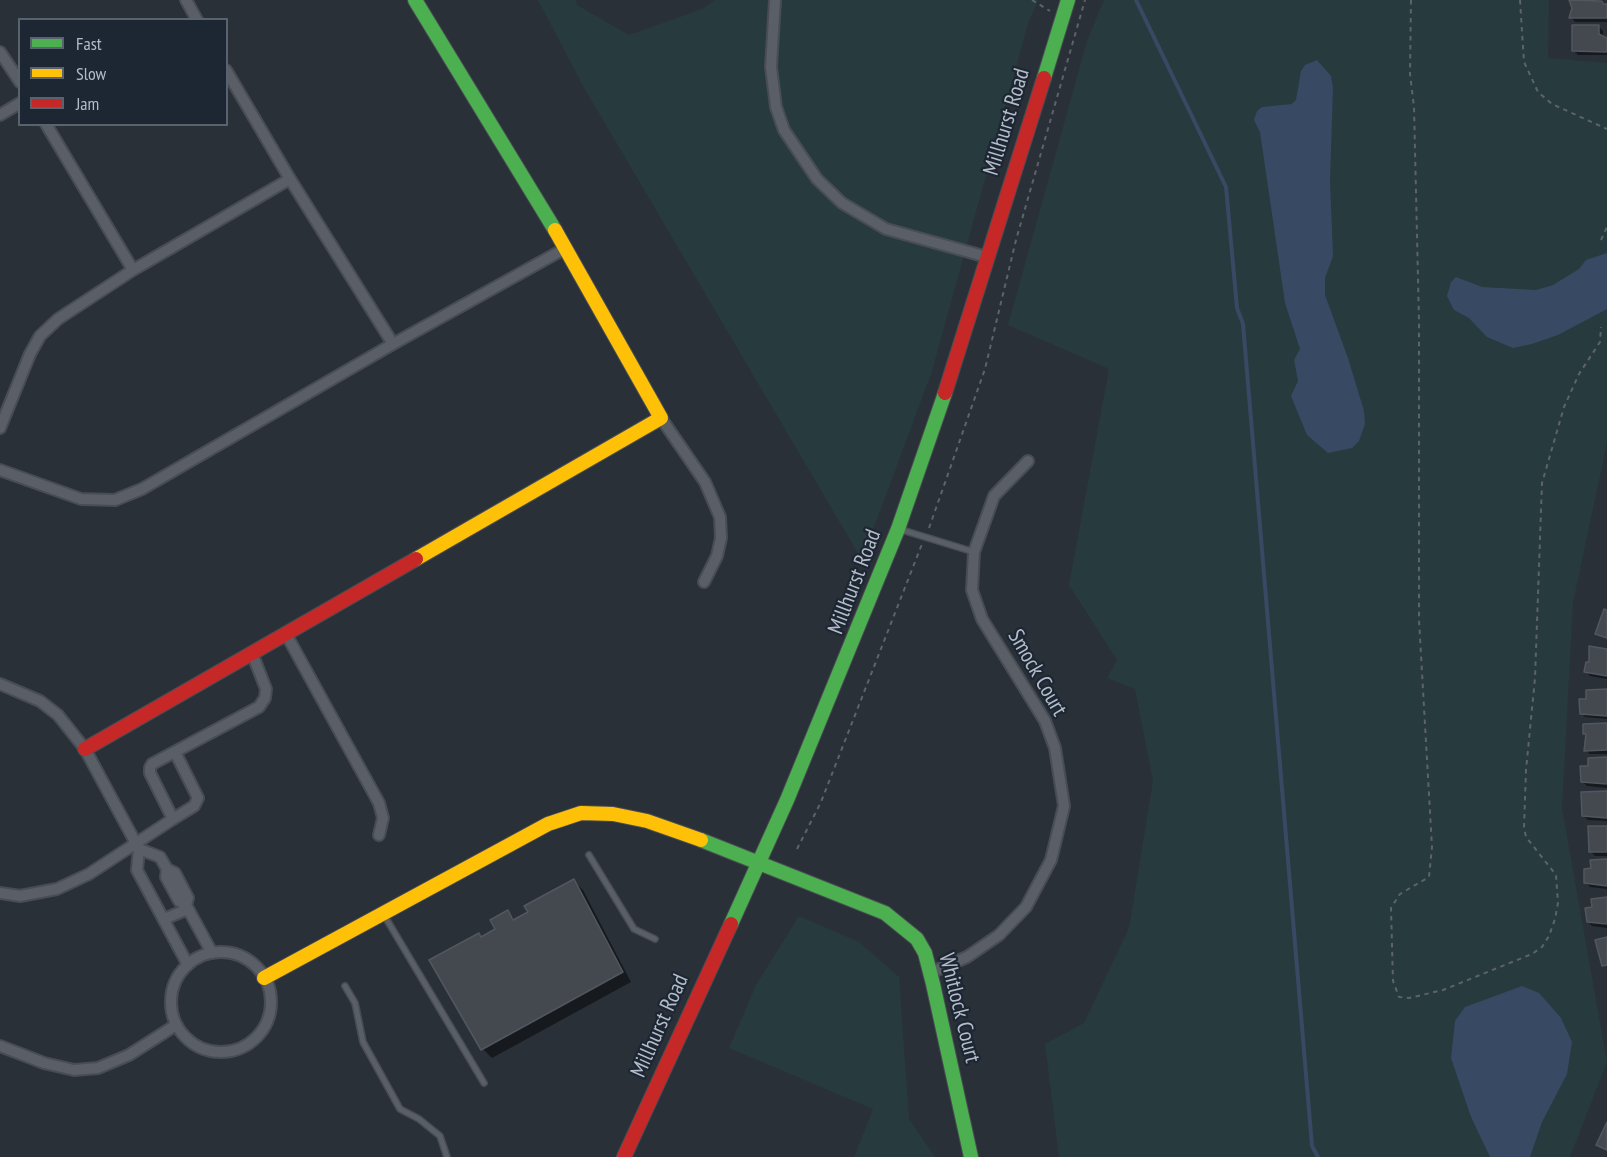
<!DOCTYPE html>
<html>
<head>
<meta charset="utf-8">
<style>
	body { margin:0 }
	#map { position:relative; width:1607px; height:1157px; overflow:hidden; background:#2a3038; font-family:"PT Sans Narrow",sans-serif }
	canvas { display:block }
	.legend { position:absolute; left:18px; top:18px; width:210px; height:108px; box-sizing:border-box; background:#1d2633; border:2px solid #59626f; margin:0; padding:8px 10px; list-style:none; font-size:18px; color:#b4bcc9 }
	.legend li { display:flex; align-items:center; gap:12px; height:30px }
	.legend b { width:30px; border:2px solid #59626f }
</style>
</head>
<body>
<div id="map">
<canvas width="1607" height="1157"></canvas>
<ul class="legend">
<li><b style="height:8px;background:#4caf50"></b>Fast</li>
<li><b style="height:8px;background:#ffc107"></b>Slow</li>
<li><b style="height:8px;background:#c62828"></b>Jam</li>
</ul>
</div>
<script>
const ctx = document.querySelector('canvas').getContext('2d');
ctx.lineJoin = 'round';
function fill(path, color) { ctx.fillStyle = color; ctx.fill(path, 'evenodd'); }
const poly = rows => new Path2D(rows.map(r => 'M' + r).join(''));
function strokePath(path, color, width, dash) { ctx.strokeStyle = color; ctx.lineWidth = width; ctx.lineCap = dash ? 'butt' : 'round'; ctx.setLineDash(dash || []); ctx.stroke(path); }
function write(font, color, halo, rows, align = 'center') {
  ctx.font = font + ' "PT Sans Narrow",sans-serif'; ctx.lineWidth = 4.5; ctx.setLineDash([]); ctx.textBaseline = 'middle'; ctx.strokeStyle = halo; ctx.fillStyle = color; for (const [text, x, y, turn = 0] of rows) {
    ctx.save(); ctx.translate(x, y); ctx.rotate((+turn || 0) * Math.PI / 180); ctx.textAlign = isNaN(turn) ? turn : align; if (halo) ctx.strokeText(text, 0, 0); ctx.fillText(text, 0, 0); ctx.restore();
  }
}
const green = poly([
	[538,0,576,0,577,5,629,35,702,9,715,0,1038,0,1028,24,932,371,862,560,583,86],
	[1104,0,1549,0,1548,58,1607,63,1607,443,1573,603,1562,808,1607,1062,1570,1157,1059,1157,1045,1044,1084,1023,1129,928,1153,781,1135,689,1107,678,1117,660,1069,585,1109,369,1008,325,1087,41],
	[799,916,859,942,899,977,909,1119,935,1157,854,1157,873,1109,729,1048,756,985]
]);
const water = poly([
	[1317,60,1331,76,1333,88,1330,181,1333,256,1325,278,1325,295,1348,358,1364,411,1365,424,1359,441,1352,448,1328,453,1307,435,1291,396,1298,381,1294,360,1300,349,1285,303,1260,132,1254,120,1257,111,1262,107,1292,104,1296,100,1301,71,1305,65],
	[1607,253,1607,309,1558,335,1532,344,1513,348,1487,337,1469,318,1454,310,1447,296,1451,282,1456,277,1482,287,1536,290,1553,285,1579,269,1586,260],
	[1522,986,1539,993,1561,1018,1572,1042,1567,1074,1542,1122,1530,1157,1490,1157,1471,1117,1451,1058,1455,1021,1465,1007]
]);
const shadow = poly([
	[1571,0,1603,0,1603,5,1607,5,1607,22,1575,22,1571,17],
	[1599,27,1603,31,1603,39,1607,39,1607,55,1578,55,1573,50],
	[1607,651,1607,679,1590,676,1586,671],
	[1607,691,1607,719,1585,717,1581,713,1588,700],
	[1607,725,1607,754,1590,754,1585,750,1587,735,1585,733],
	[1607,759,1607,788,1587,786,1582,781],
	[1607,793,1607,821,1588,820,1583,815],
	[1607,827,1607,856,1595,856,1591,852],
	[1607,861,1607,889,1590,887,1586,883,1592,870],
	[574,881,583,890,631,982,492,1058,483,1049,482,938,497,930,507,912,516,921],
	[1607,899,1607,928,1592,926,1588,922,1594,909]
]);
const stream = poly([
	[1136,0,1226,187,1237,308,1243,324,1312,1146,1318,1157]
]);
const building = poly([
	[1569,0,1602,1,1603,4,1607,4,1607,18,1569,18,1572,8,1569,0],
	[1572,25,1599,25,1599,34,1607,38,1607,52,1572,51,1572,25],
	[1604,609,1607,610,1607,638,1595,634,1604,609],
	[1589,646,1607,649,1607,676,1584,672,1586,662,1589,662,1589,646],
	[1607,689,1607,716,1580,714,1579,699,1586,699,1586,690,1607,689],
	[1607,723,1607,750,1584,751,1586,734,1583,734,1583,724,1607,723],
	[1607,757,1607,784,1581,782,1580,766,1588,766,1588,758,1607,757],
	[1607,791,1607,818,1582,816,1581,792,1607,791],
	[1588,826,1607,826,1607,852,1589,852,1588,826],
	[1607,859,1607,886,1584,883,1584,869,1591,868,1590,860,1607,859],
	[574,879,623,972,481,1050,429,960,479,933,481,937,495,929,490,920,508,910,513,920,528,912,524,906,574,879],
	[1607,897,1607,924,1587,922,1585,908,1592,907,1591,899,1607,897],
	[1607,937,1607,965,1602,966,1595,940,1607,937],
	[1607,1122,1607,1150,1596,1145,1607,1122]
]);
const path = poly([
	[1032,0,1050,11],
	[1411,0,1410,74,1414,107,1419,321,1419,620,1432,847,1429,877,1400,894,1391,908,1393,981,1399,997,1409,998,1443,990,1532,954,1542,947,1549,936,1555,919,1558,903,1556,875,1526,837,1524,827,1526,770,1535,678,1542,483,1564,407,1579,374,1600,342,1601,327],
	[1520,0,1524,62,1538,92,1552,104,1607,129],
	[1601,240,1607,227],
	[929,528,985,369,1016,240,1085,0],
	[797,849,821,802,922,544]
]);
const lane = poly([
	[899,529,974,552],
	[589,855,634,929,655,939],
	[384,915,484,1083],
	[345,986,355,1003,363,1042,400,1109,419,1119,440,1136,447,1157]
]);
const street = poly([
	[186,0,197,20],
	[775,0,771,67,776,107,784,130,817,179,842,203,886,229,987,257],
	[0,52,20,82],
	[226,70,290,179,393,344],
	[0,115,20,103],
	[46,124,133,270],
	[661,418,705,482,720,517,721,538,717,556,704,582],
	[0,428,30,354,40,336,58,319,133,270,290,179],
	[0,470,81,499,115,500,142,489,393,344,566,248],
	[286,634,379,803,383,818,379,835],
	[0,684,40,701,58,715,85,749,139,849,137,870,188,965],
	[173,819,194,806,198,798,175,752],
	[139,849,160,857,167,869,175,873,188,898,186,905,212,953],
	[167,869,166,877,179,901,186,905],
	[0,893,20,896,57,889,89,874,173,819,150,773,150,768,152,764,259,707,265,698,266,689,252,653],
	[164,919,188,909],
	'171 1002a50 50 0 1 1 100 0a50 50 0 1 1-100 0Z',
	[930,973,967,957,999,935,1026,907,1051,860,1064,806,1055,748,1045,721,982,619,972,590,974,552,994,496,1028,461],
	[0,1046,44,1063,74,1070,98,1068,129,1055,176,1025]
]);
const fast = poly([
	[415,0,555,230],
	[1044,78,1068,0],
	[701,840,885,913,917,939,925,953,933,984,971,1157],
	[731,924,787,800,898,529,945,393]
]);
const slow = poly([
	[416,559,661,418,555,230],
	[264,978,548,824,581,813,613,814,647,821,701,840]
]);
const jam = poly([
	[945,393,1044,78],
	[85,749,416,559],
	[624,1157,731,924]
]);
const streetNames = [
	["Millhurst Road",1007,122,-73],
	["Millhurst Road",855,582,-69],
	["Smock Court",1037,673,60],
	["Whitlock Court",959,1008,76],
	["Millhurst Road",660,1026,-66]
];
fill(green, '#273a3e');
fill(water, '#384963');
fill(shadow, '#0007');
strokePath(stream, '#384963', 4);
fill(building, '#444950');
strokePath(building, '#52575f', 1.5);
strokePath(lane, '#484c53', 8);
strokePath(street, '#484c53', 14);
strokePath(fast, '#484c53', 16);
strokePath(slow, '#484c53', 16);
strokePath(jam, '#484c53', 16);
strokePath(path, '#5d636a', 2, [4.5, 4.5]);
strokePath(lane, '#5a5e66', 5);
strokePath(street, '#5a5e66', 10);
strokePath(fast, '#4caf50', 14);
strokePath(slow, '#ffc107', 14);
strokePath(jam, '#c62828', 14);
write('22px', '#b4bcc9', '#1d2633', streetNames);
</script>
</body>
</html>
